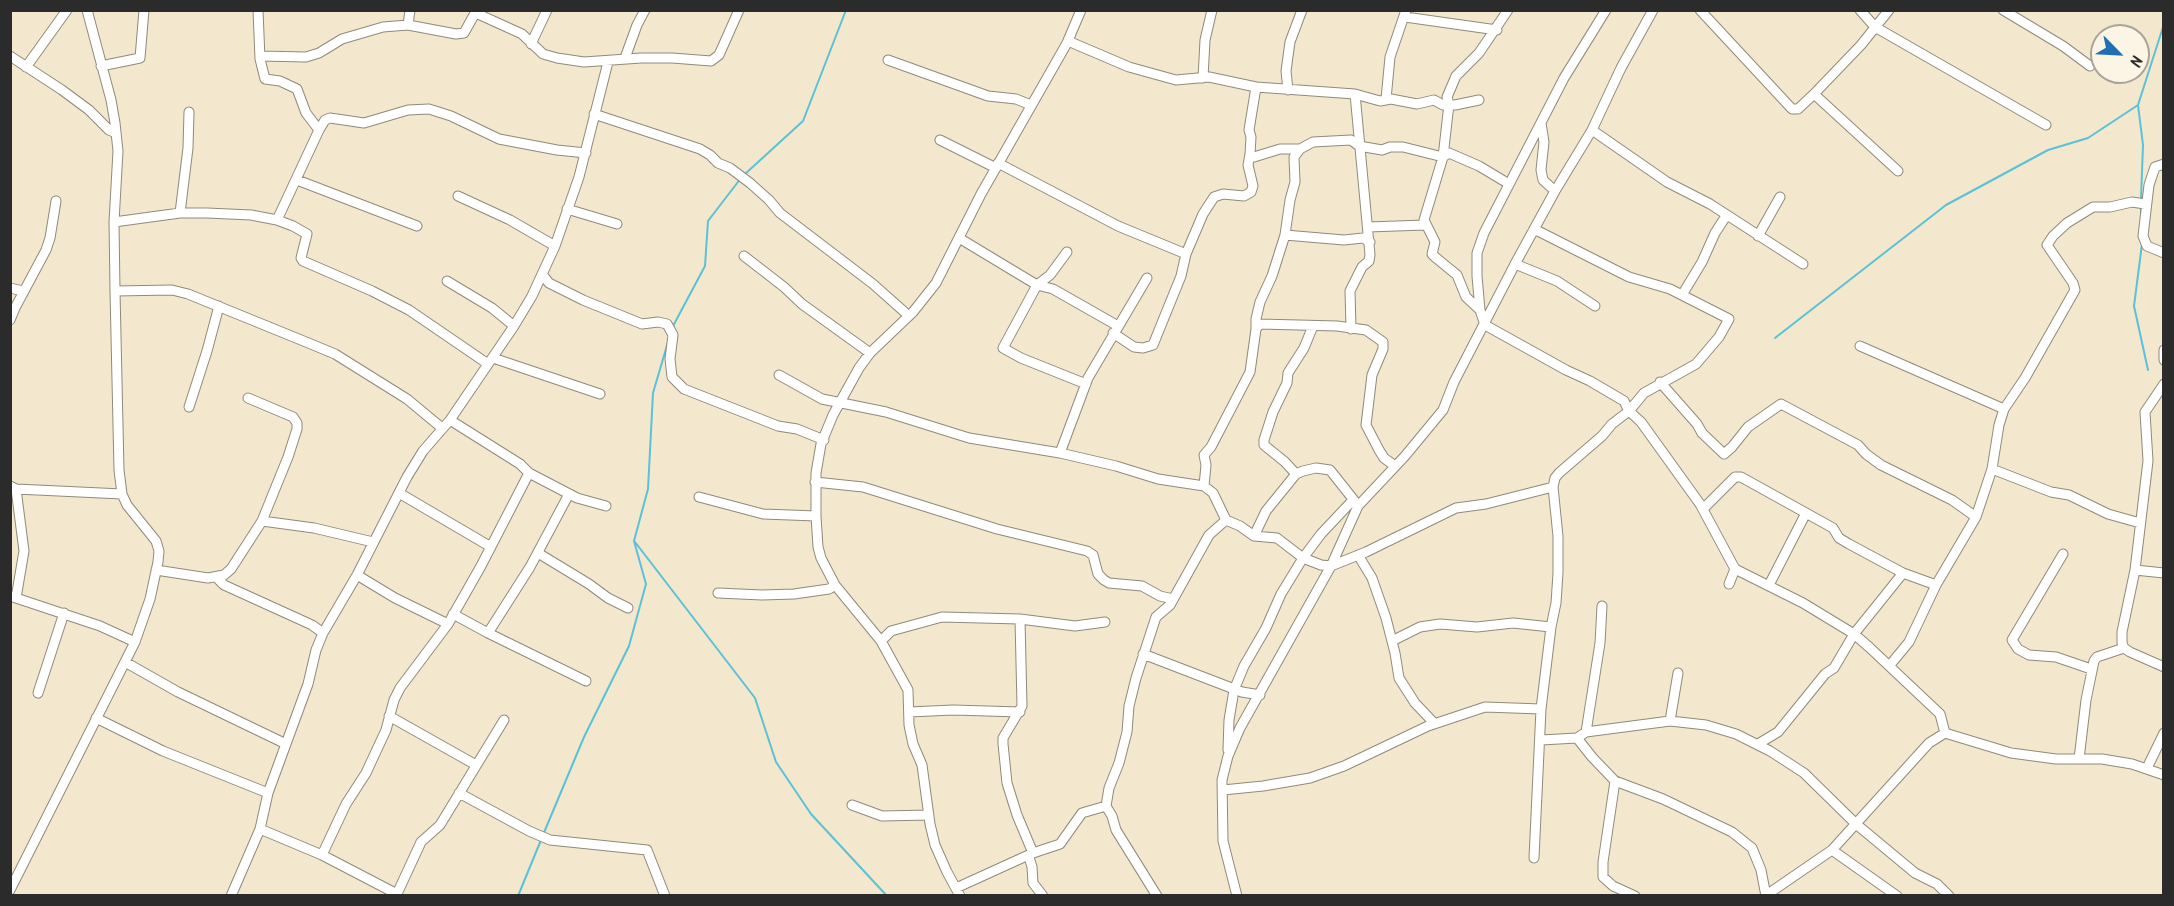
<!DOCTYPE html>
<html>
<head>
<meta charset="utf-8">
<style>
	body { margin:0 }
	#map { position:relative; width:2174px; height:906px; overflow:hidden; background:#f3e8ce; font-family:Kalam,sans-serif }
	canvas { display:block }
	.frame { position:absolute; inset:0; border:12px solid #2b2b2b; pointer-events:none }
	.north { position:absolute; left:2090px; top:24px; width:60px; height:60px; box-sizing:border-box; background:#fcf5e5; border:2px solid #a8a49b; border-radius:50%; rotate:114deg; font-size:16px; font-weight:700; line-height:24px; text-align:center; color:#2b2b2b }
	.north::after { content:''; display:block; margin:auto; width:21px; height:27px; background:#1f6fb2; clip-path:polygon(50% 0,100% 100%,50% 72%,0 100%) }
</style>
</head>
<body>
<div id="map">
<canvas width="2174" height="906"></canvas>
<div class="frame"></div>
<div class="north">N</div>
</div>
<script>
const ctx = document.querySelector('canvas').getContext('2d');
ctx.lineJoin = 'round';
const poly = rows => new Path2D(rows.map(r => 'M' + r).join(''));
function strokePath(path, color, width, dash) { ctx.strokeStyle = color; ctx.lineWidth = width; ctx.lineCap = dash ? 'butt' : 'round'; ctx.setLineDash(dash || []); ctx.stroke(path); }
const stream = poly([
	[745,174,803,121,846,10],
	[2141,199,2143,145,2138,105,2164,24],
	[2141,205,2141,217],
	[2142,244,2134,306,2148,370],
	[672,328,705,266,708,221,741,178],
	[1775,338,1946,205,2048,150,2088,138,2138,105],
	[635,542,755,698,776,762,811,814,887,896],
	[543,835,584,737,629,646,646,584,634,541,648,489,653,393,668,342],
	[518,896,541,840]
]);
const street = poly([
	[258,10,260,59,265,79,280,81,297,89,306,113,319,130],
	[1606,10,1564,78,1484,233,1477,253,1477,276,1480,310,1485,325,1566,370,1590,381,1624,401,1629,411,1641,422,1700,504,1735,569,1803,603,1854,634,1869,647,1940,714,1945,733],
	[1700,10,1792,109,1798,109,1814,94,1861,45,1889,10],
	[1860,10,1875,27,2046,125],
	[2003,10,2063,46,2090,66],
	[1405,17,1497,30],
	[408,25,410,10],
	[1068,41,1129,67,1176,80,1209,77,1256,87,1355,94,1380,101,1391,99,1417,104,1434,100,1443,105,1455,105,1479,100],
	[531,44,547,10],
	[10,56,62,90,89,110,109,130,116,133],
	[260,56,306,57,319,53,342,39,383,27,408,25,456,34,464,33,474,15,478,14,522,34,543,54,557,58,584,62,641,58,672,58,711,61,719,55,739,10],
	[625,58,637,25,645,10],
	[888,60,988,96,1016,99,1031,105],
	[101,66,140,58,144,10],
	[26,67,67,10],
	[1203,78,1205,40,1212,10],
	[1256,87,1249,130,1251,137,1250,154,1254,157,1280,149,1300,149,1313,142,1351,140,1359,146,1382,150,1390,147,1403,147,1443,157,1449,153,1479,166,1509,184],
	[1288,90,1286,71,1290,42,1302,10],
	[1814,94,1898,171],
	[1386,99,1390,57,1406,10],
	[594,114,700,149,710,155,718,163,730,168,750,183,769,200,780,213,873,284,909,316],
	[1541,123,1544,142,1541,170,1543,180,1555,191],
	[1592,130,1667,182,1710,204,1803,264],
	[940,140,996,168],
	[998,163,1118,226,1186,254],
	[2164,164,2155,167,2149,185,2143,236,2147,246,2164,253],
	[297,180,417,226],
	[458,196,510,220,555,246],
	[567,209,617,224],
	[180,213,188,148,189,112],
	[277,220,319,130,325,120,330,118,364,123,408,110,429,109,451,116,499,139,557,150,586,153],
	[114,222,180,213,207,213,251,215,277,220,293,226,307,234,301,258,303,261,372,291,409,310,488,364],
	[1368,227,1425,225],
	[1534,229,1629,277,1670,289,1729,319,1719,337,1696,364,1644,393,1629,411,1612,424,1602,436,1559,473,1555,478,1553,487,1558,536,1558,573,1556,603,1551,627,1541,709,1534,858],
	[1285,235,1290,200,1295,182,1294,157,1300,149],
	[1758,236,1780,197],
	[959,238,1037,285,1053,289,1118,326],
	[1067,252,1050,275,1037,285,1003,348,1021,358,1086,384],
	[744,256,784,287,802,304,870,353],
	[1515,264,1557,281,1595,306],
	[542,274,549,283,583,300,642,324,658,322,667,324,673,335,670,359,672,377,684,389,778,426,797,429,824,440],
	[447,281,492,308,514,326],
	[10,288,23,291],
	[115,291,172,290,188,294,306,342,335,354,407,399,442,428],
	[1682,295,1702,262,1715,233,1726,216],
	[1480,310,1466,297,1457,275,1435,257,1432,254,1435,242,1424,220,1443,157,1449,104,1447,97,1456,76,1479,53,1508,10],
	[10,320,15,308,46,250,50,238,56,201],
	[1256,329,1256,319,1260,302,1272,276,1285,235,1344,240,1363,238,1370,242],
	[1351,329,1350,291,1362,267,1369,261,1370,255,1355,94],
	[1113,333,1134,347,1143,348,1153,345,1181,276,1186,254,1203,214,1214,197,1223,194,1244,196,1251,192,1253,186,1248,165,1250,154],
	[1860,346,2004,409],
	[2164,350,2164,360],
	[493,358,600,394],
	[779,375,822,399,886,412,969,438,1060,453,1116,466,1158,479,1204,486,1213,493,1226,520,1240,526,1254,536,1277,538,1303,558,1321,565,1331,566,1366,552,1456,508,1486,504,1553,487],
	[1660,382,1697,424,1702,433,1724,454,1732,447,1748,427,1781,404,1858,445,1866,454,1881,465,1952,500,1976,517],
	[2164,384,2145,412,2148,461,2135,570,2122,632,2122,643,2124,648,2130,652,2164,667],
	[189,407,207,351,219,306],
	[450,420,520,464,529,473,577,498,606,506],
	[1060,453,1088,378,1147,278],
	[1992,469,2051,492,2069,495,2108,514,2140,523],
	[1296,474,1285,462,1264,445,1264,440,1273,412,1287,383,1288,373,1304,348,1313,326],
	[815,482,863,487,997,529,1087,551,1093,555,1098,574,1104,580,1109,583,1142,586,1160,596,1173,599],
	[10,486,16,489,122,494],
	[1204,486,1206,465,1204,455,1211,447,1250,372,1256,329,1260,324,1337,326,1366,330,1383,342,1383,349,1372,375,1366,425,1379,450,1384,458,1395,466],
	[399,493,491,547],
	[699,497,763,514,816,516],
	[1703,509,1735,477,1741,477,1833,528,1839,538,1849,544,1903,573,1936,585],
	[262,521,314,528,373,542],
	[1254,536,1266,511,1296,474,1303,471,1316,468,1330,470,1357,504],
	[538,553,589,584,608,598,628,608],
	[2063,554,2012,640,2018,649,2029,655,2056,657,2091,669],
	[1358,555,1372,578,1386,618,1395,653,1399,678,1415,703,1434,723],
	[156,570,208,578,224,575,231,569,262,521,288,457,297,429,297,423,293,417,248,398],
	[2135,570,2164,573],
	[357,575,395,598,448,624],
	[217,578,224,585,312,625,323,633],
	[1729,584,1735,569],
	[1769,585,1806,513],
	[718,593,762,595,794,594,829,589,835,585],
	[10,596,100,626,135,642],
	[16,598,24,551,16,489],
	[453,614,488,633,586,681],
	[1020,619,1022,706,1003,738,1003,744,1007,783,1017,815,1033,853,1060,844,1082,813,1106,806],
	[488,633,530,567,569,494],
	[881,641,891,631,942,617,1020,619,1075,626,1105,622],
	[1392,641,1420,627,1440,624,1477,627,1513,623,1551,627],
	[1143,654,1242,692,1260,695],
	[125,662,178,692,286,744],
	[1890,665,1909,642,1936,585,1976,517,1992,469,1999,425,2004,409,2025,378,2075,290,2073,283,2047,245,2053,236,2067,223,2093,207,2110,207,2132,202,2145,204],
	[38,693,64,613],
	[909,712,953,710,1020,712],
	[389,716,476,765],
	[96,718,163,751,268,793],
	[1670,721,1678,673],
	[1586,732,1600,643,1602,606],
	[1577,738,1592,757,1615,781,1603,862,1603,877,1613,886,1635,896],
	[1541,740,1577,738,1586,732,1670,721,1706,725,1736,734,1770,751,1804,773,1856,824,1915,873,1937,884,1949,896],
	[1758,744,1778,732,1825,674,1834,668,1854,634,1903,573],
	[1228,750,1229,720,1234,690,1244,666,1266,628,1281,594,1303,558,1321,534,1353,500],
	[2079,759,2086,700,2094,661,2097,657,2124,648],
	[2147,768,2164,733],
	[1615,781,1663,799,1732,832,1752,848,1761,870,1766,896],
	[1223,790,1263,786,1310,778,1344,766,1428,726,1485,707,1541,709],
	[459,793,529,831,550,840,647,850,665,896],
	[852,805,882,816,929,815],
	[260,829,322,855,397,894],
	[1832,850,1897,896],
	[322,855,346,804,366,773,379,745,386,730,394,700,400,688,448,624,481,566,529,473],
	[1029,857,1032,867,1033,883,1043,896],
	[956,888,1033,853],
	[10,890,135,642,150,599,158,562,159,551,156,541,127,505,122,494,119,470,115,291,114,222,118,151,115,123,111,100,87,10],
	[231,896,260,829,268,793,308,684,316,650,323,633,357,575,407,477,423,451,450,420,514,326,532,296,555,246,579,177,608,62],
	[396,896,421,842,440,825,504,720],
	[960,896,947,872,935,845,930,824,922,765,913,744,909,725,908,690,881,641,835,585,821,558,818,547,816,516,816,473,821,444,833,415,859,368,870,353,913,312,936,283,981,194,1067,43,1081,10],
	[1157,896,1116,830,1112,816,1106,806,1109,788,1119,763,1127,732,1129,706,1136,678,1156,617,1170,605,1209,535,1226,520],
	[1237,896,1223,841,1222,780,1228,756,1240,728,1331,566,1358,506,1405,456,1443,410,1454,382,1515,264,1555,191,1592,130,1621,68,1653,10],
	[1765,896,1832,850,1929,743,1945,733,2011,753,2056,759,2102,759,2132,764,2164,775]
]);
strokePath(stream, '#5ac1d8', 2);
strokePath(street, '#8f8a7c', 11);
strokePath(street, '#fff', 9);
</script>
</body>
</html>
